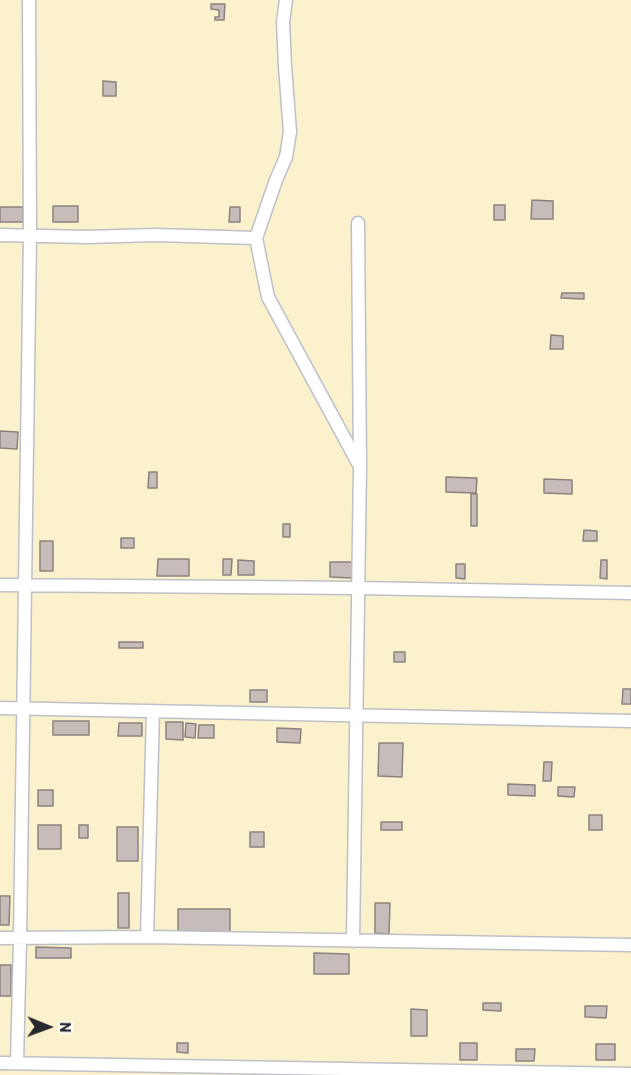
<!DOCTYPE html>
<html>
<head>
<meta charset="utf-8">
<style>
	body { margin:0 }
	#map { position:relative; width:631px; height:1075px; overflow:hidden; background:#f9fbfe; font-family:Barlow,sans-serif }
	canvas { display:block }
	.north { position:absolute; left:18px; top:997px; width:60px; height:60px; -webkit-text-stroke:4px #fff; paint-order:stroke; rotate:91deg; font-size:16px; font-weight:700; line-height:24px; text-align:center; color:#27282b }
	.north::after { content:''; display:block; margin:auto; width:21px; height:27px; background:#27282b; clip-path:polygon(50% 0,100% 100%,50% 72%,0 100%) }
</style>
</head>
<body>
<div id="map">
<canvas width="631" height="1075"></canvas>
<div class="north">N</div>
</div>
<script>
const ctx = document.querySelector('canvas').getContext('2d');
ctx.lineJoin = 'round';
function fill(path, color) { ctx.fillStyle = color; ctx.fill(path, 'evenodd'); }
const poly = rows => new Path2D(rows.map(r => 'M' + r).join(''));
function strokePath(path, color, width, dash) { ctx.strokeStyle = color; ctx.lineWidth = width; ctx.lineCap = dash ? 'butt' : 'round'; ctx.setLineDash(dash || []); ctx.stroke(path); }
const sand = poly([
	[0,0,631,0,631,1075,0,1075]
]);
const building = poly([
	[211,4,225,4,224,20,215,20,215,17,219,17,219,10,211,9,211,4],
	[103,81,116,82,116,96,103,96,103,81],
	[532,200,553,201,553,219,531,219,532,200],
	[494,205,505,205,505,220,494,220,494,205],
	[53,206,78,206,78,222,53,222,53,206],
	[0,207,23,207,23,222,0,222,0,207],
	[230,207,240,207,240,222,229,222,230,207],
	[562,293,584,293,584,299,561,298,562,293],
	[551,335,563,336,563,349,550,349,551,335],
	[0,431,18,432,17,449,0,448,0,431],
	[149,472,157,472,157,488,148,488,149,472],
	[446,477,477,478,476,493,446,492,446,477],
	[544,479,572,480,572,494,544,493,544,479],
	[471,494,477,494,477,526,471,526,471,494],
	[283,524,290,524,290,537,283,537,283,524],
	[584,530,597,531,597,541,583,541,584,530],
	[121,538,134,538,134,548,121,548,121,538],
	[40,541,53,541,53,571,40,571,40,541],
	[158,559,189,559,189,576,157,576,158,559],
	[223,559,232,559,231,575,223,575,223,559],
	[238,560,254,561,254,575,238,575,238,560],
	[601,560,607,560,607,579,600,578,601,560],
	[330,562,353,562,353,578,330,577,330,562],
	[456,564,465,564,465,579,456,578,456,564],
	[119,642,143,642,143,648,119,648,119,642],
	[394,652,405,652,405,662,394,662,394,652],
	[623,689,631,689,631,704,622,704,623,689],
	[250,690,267,690,267,702,250,702,250,690],
	[53,721,89,721,89,735,53,735,53,721],
	[166,722,183,722,183,740,166,739,166,722],
	[119,723,142,723,142,736,118,736,119,723],
	[186,723,196,724,195,738,185,737,186,723],
	[199,725,214,725,214,738,198,738,199,725],
	[277,728,301,729,300,743,277,742,277,728],
	[379,743,403,743,402,777,378,776,379,743],
	[544,762,552,762,551,781,543,781,544,762],
	[508,784,535,785,535,796,508,795,508,784],
	[558,787,575,787,574,797,558,796,558,787],
	[38,790,53,790,53,806,38,806,38,790],
	[589,815,602,815,602,830,589,830,589,815],
	[381,822,402,822,402,830,381,830,381,822],
	[38,825,61,825,61,849,38,849,38,825],
	[79,825,88,825,88,838,79,838,79,825],
	[117,827,138,827,138,861,117,861,117,827],
	[250,832,264,832,264,847,250,847,250,832],
	[118,893,129,893,129,928,118,928,118,893],
	[0,896,10,896,9,925,0,925,0,896],
	[375,903,390,903,389,934,375,933,375,903],
	[178,909,230,909,230,932,178,931,178,909],
	[36,947,71,948,71,958,36,958,36,947],
	[314,953,349,954,349,974,314,974,314,953],
	[0,965,11,965,11,996,0,996,0,965],
	[483,1003,501,1003,501,1011,483,1010,483,1003],
	[585,1006,607,1006,606,1018,585,1017,585,1006],
	[411,1009,427,1010,427,1036,411,1036,411,1009],
	[177,1043,188,1043,188,1053,177,1052,177,1043],
	[460,1043,477,1043,477,1060,460,1060,460,1043],
	[596,1044,615,1044,615,1060,596,1060,596,1044],
	[516,1049,535,1049,534,1061,516,1061,516,1049]
]);
const minor = poly([
	[286,0,283,22,285,66,290,132,286,157,276,180,256,238,268,297,358,463],
	[0,235,86,237,156,235,256,238],
	[0,585,358,588,631,593],
	[0,708,631,721],
	[147,937,153,711],
	[0,938,147,937,631,945],
	[353,941,360,466,358,223],
	[0,1063,631,1074],
	[17,1063,20,939,30,235,29,0]
]);
fill(sand, '#fbf1cc');
fill(building, '#c6bdba');
strokePath(building, '#8a827e', 1.5);
strokePath(minor, '#bcc0c8', 15);
strokePath(minor, '#fff', 12);
</script>
</body>
</html>
